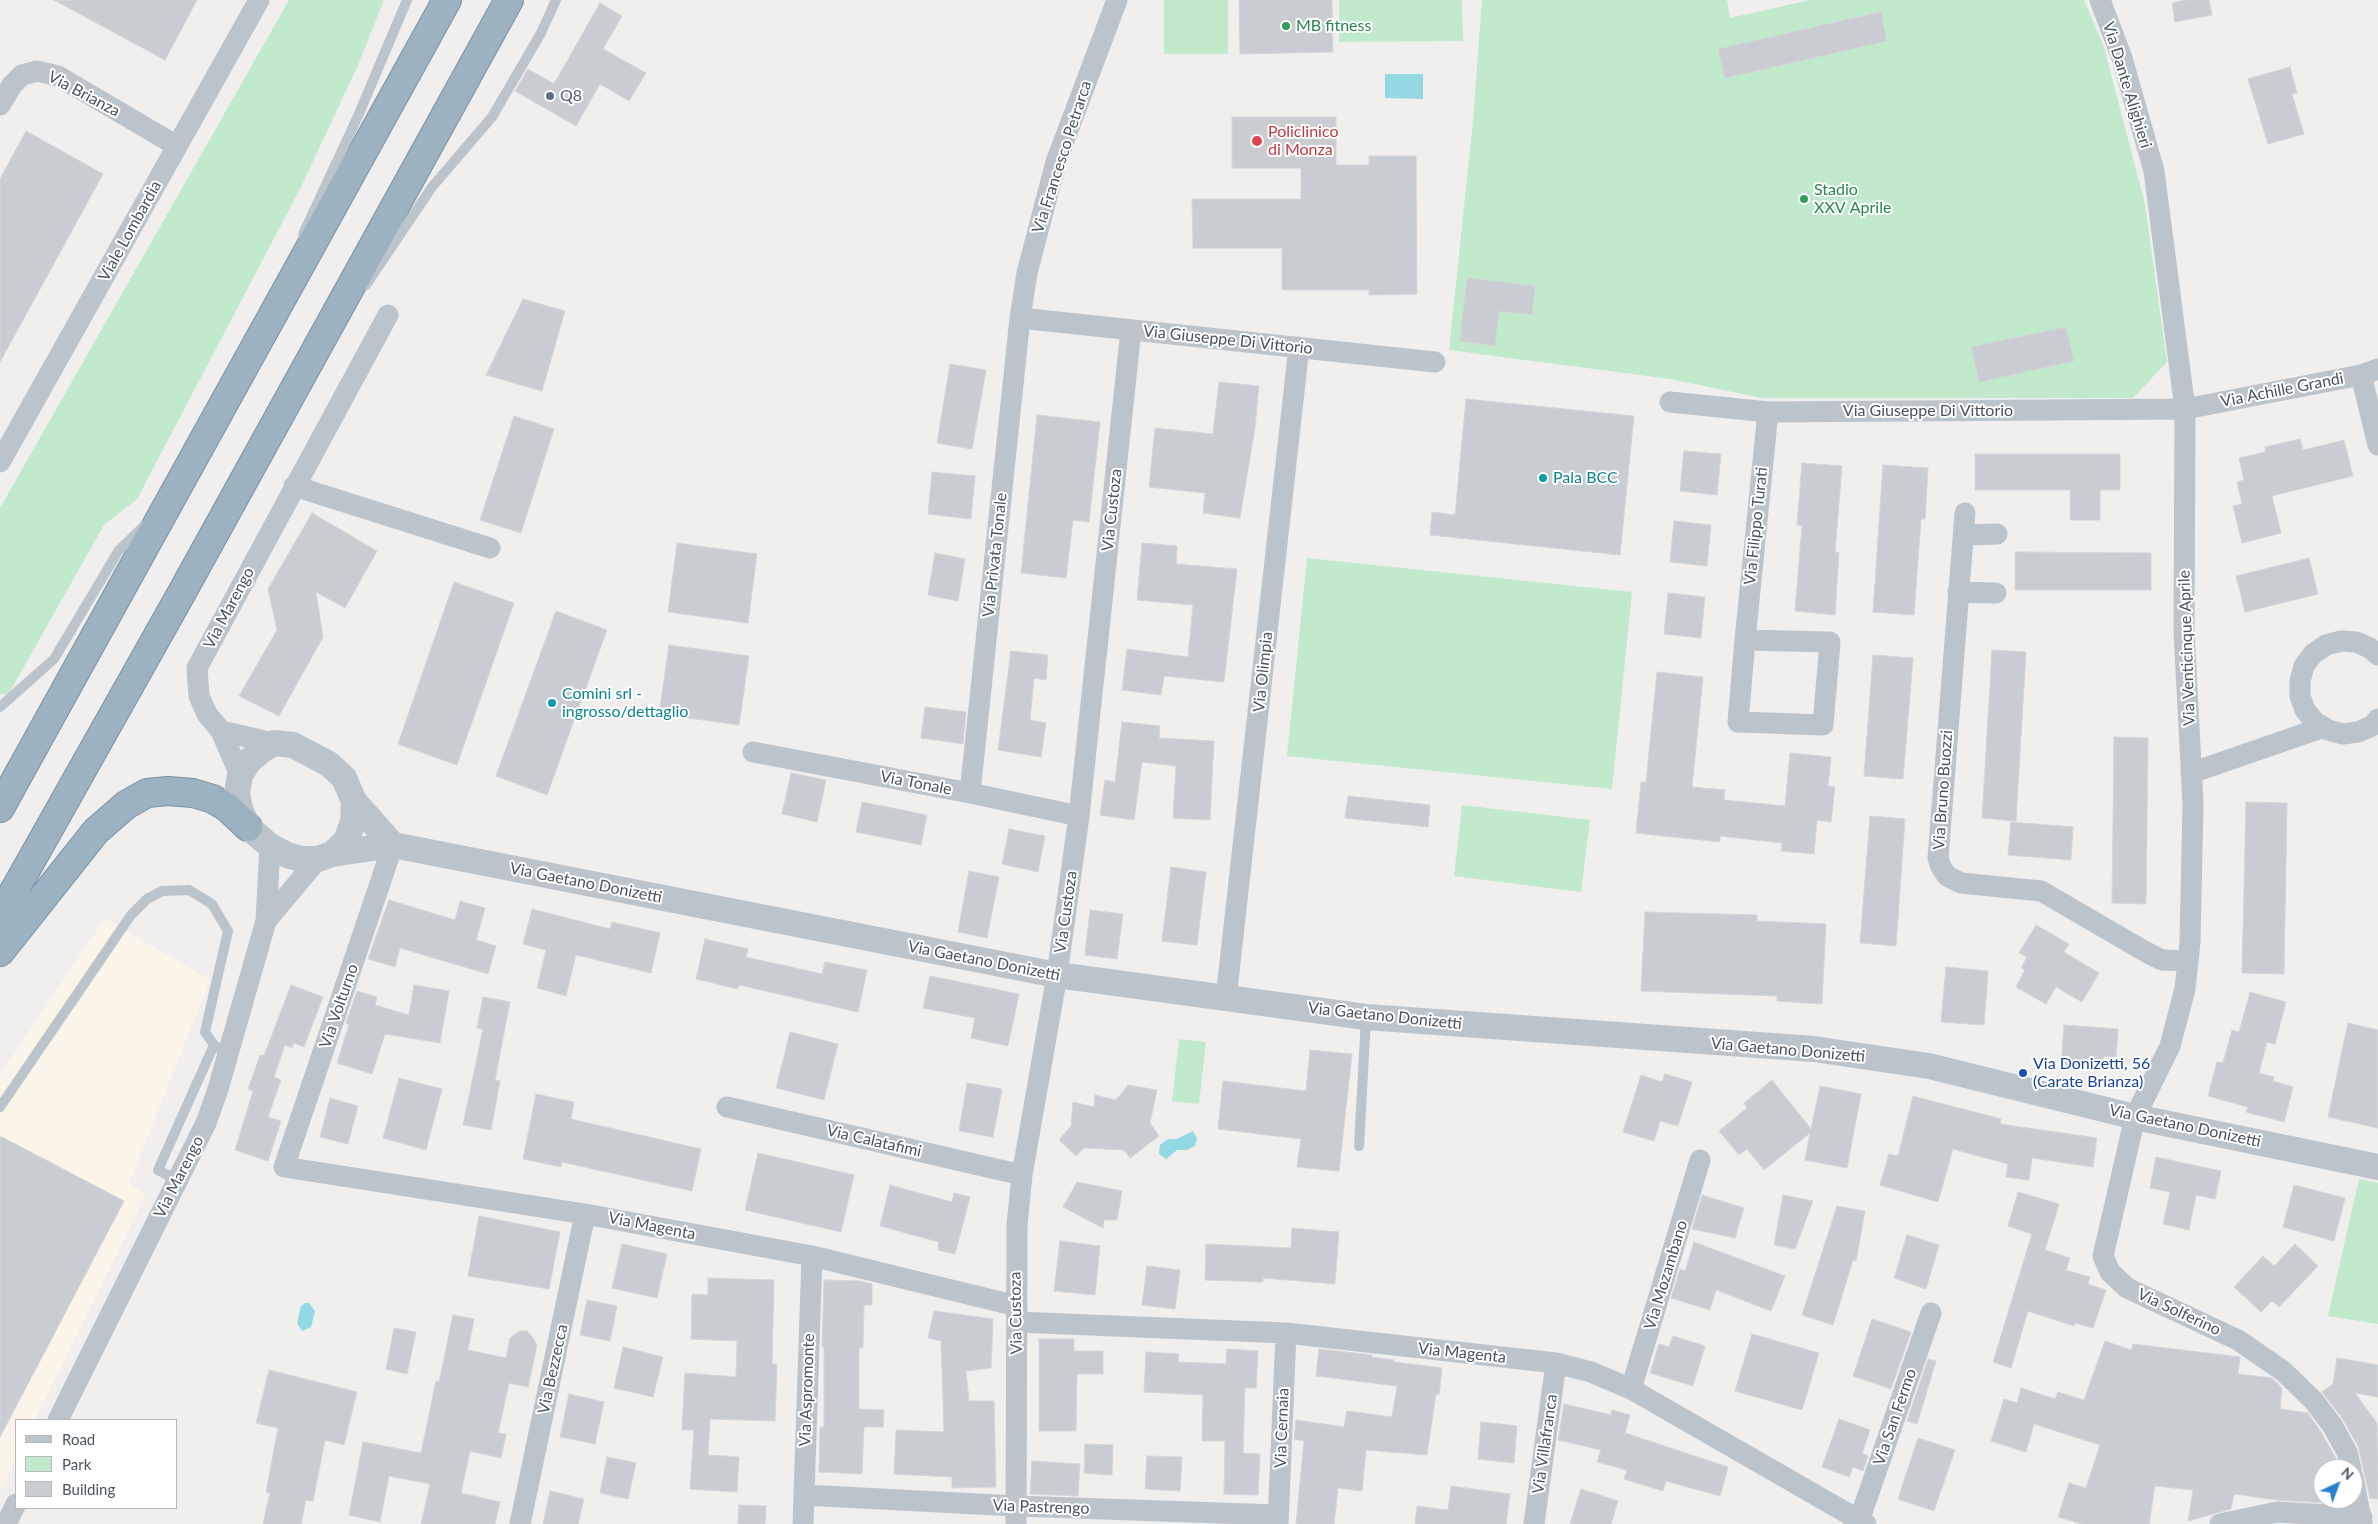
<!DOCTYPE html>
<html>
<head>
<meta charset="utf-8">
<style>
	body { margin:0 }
	#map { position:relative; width:2378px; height:1524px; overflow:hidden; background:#f1eeee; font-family:Lato,sans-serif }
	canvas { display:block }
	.legend { position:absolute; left:15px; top:1419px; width:162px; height:90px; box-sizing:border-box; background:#fff; border:1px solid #b6babd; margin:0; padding:6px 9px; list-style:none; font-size:15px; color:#48535a }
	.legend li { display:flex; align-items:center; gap:10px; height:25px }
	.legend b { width:25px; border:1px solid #b6babd }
	.north { position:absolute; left:2313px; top:1459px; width:50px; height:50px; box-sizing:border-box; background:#fff; border:1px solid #b6babd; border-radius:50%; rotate:43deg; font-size:14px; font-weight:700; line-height:20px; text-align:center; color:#48535a }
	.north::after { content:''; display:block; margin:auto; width:18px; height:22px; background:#2a80cf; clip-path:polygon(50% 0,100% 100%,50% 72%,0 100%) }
</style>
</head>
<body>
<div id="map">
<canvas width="2378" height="1524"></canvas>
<ul class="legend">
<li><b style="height:6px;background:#bbc4ca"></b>Road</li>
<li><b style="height:14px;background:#c1eacd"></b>Park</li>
<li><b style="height:14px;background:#c9ccd0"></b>Building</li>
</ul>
<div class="north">N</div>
</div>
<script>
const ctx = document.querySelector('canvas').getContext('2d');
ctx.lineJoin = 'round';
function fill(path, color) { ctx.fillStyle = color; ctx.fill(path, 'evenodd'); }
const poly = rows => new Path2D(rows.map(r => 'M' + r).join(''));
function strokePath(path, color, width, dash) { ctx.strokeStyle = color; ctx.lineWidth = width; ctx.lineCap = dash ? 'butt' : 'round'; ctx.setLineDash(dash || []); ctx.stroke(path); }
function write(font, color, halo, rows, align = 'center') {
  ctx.font = font + ' Lato,sans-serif'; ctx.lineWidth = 4; ctx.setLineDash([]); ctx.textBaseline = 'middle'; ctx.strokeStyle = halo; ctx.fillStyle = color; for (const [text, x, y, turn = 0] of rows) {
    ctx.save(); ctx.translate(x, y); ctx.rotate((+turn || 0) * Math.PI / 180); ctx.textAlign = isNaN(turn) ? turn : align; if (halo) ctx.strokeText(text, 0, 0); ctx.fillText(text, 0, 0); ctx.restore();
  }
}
const commercial = poly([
	[105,918,210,980,129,1184,146,1194,35,1420,16,1420,16,1459,0,1492,0,1075]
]);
const green = poly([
	[289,0,384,0,359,63,302,185,137,499,104,525,8,695,0,694,0,508],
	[1164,0,1228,0,1228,54,1164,54],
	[1339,0,1462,0,1463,41,1339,42],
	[1482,0,1727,0,1730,18,1810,0,2084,0,2104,47,2145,204,2167,362,2133,398,1762,398,1670,379,1449,350,1473,121],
	[1307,558,1632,592,1612,789,1287,756],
	[1462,805,1590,820,1581,892,1454,876],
	[1179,1039,1206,1042,1199,1104,1172,1101],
	[2359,1179,2378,1183,2378,1324,2328,1316]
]);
const water = poly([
	[1385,74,1423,74,1423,99,1385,98],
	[1193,1131,1197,1138,1195,1146,1187,1150,1177,1150,1166,1159,1159,1154,1160,1145,1168,1139,1177,1139],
	[305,1303,309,1303,315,1311,311,1327,302,1331,297,1323,301,1306]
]);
const building = poly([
	[54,0,197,0,165,60,54,0],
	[1239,0,1332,0,1333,52,1240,54,1239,0],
	[2186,0,2209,0,2212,15,2175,22,2172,3,2186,0],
	[600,3,622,16,603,49,646,73,629,101,600,84,576,126,515,91,528,69,554,84,600,3],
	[1881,12,1887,41,1725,78,1718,49,1881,12],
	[2290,67,2297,93,2292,94,2304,134,2268,144,2248,79,2290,67],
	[1232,117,1336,117,1336,165,1369,165,1369,156,1416,156,1417,294,1369,295,1369,290,1282,290,1282,248,1193,248,1192,199,1301,199,1301,168,1232,168,1232,117],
	[26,131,103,174,0,362,0,179,26,131],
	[1467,278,1535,286,1532,315,1499,311,1495,346,1460,341,1467,278],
	[523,299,565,311,542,391,486,375,523,299],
	[2066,327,2074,361,1979,382,1971,347,2066,327],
	[950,364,986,370,972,449,937,443,950,364],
	[1219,382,1259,386,1255,427,1240,518,1203,513,1205,493,1149,487,1155,428,1213,434,1219,382],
	[1466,399,1634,416,1620,555,1430,535,1432,512,1455,515,1466,399],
	[1037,415,1100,422,1089,522,1073,520,1066,578,1021,573,1037,415],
	[514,416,554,429,521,533,480,520,514,416],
	[2300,439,2303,450,2344,440,2353,476,2272,496,2281,533,2242,543,2233,506,2242,504,2237,482,2244,480,2239,458,2266,452,2265,447,2300,439],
	[1684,451,1721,454,1717,495,1680,491,1684,451],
	[1975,454,2120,454,2120,490,2100,490,2100,520,2070,520,2070,490,1975,490,1975,454],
	[1802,463,1842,466,1835,552,1839,552,1835,615,1795,611,1802,526,1797,525,1802,463],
	[1883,465,1928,468,1925,519,1921,519,1914,615,1873,612,1883,465],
	[932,472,975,476,971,519,928,514,932,472],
	[312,513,377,551,345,608,316,592,323,637,279,716,239,696,277,630,268,589,312,513],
	[1674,521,1711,525,1707,566,1670,562,1674,521],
	[677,543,757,554,748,623,668,612,677,543],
	[1142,543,1177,546,1176,564,1237,569,1224,682,1164,676,1161,695,1122,690,1127,649,1188,657,1193,605,1137,600,1142,543],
	[2015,552,2151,553,2151,590,2015,590,2015,552],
	[935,553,965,559,958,601,928,595,935,553],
	[2309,558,2318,594,2245,612,2236,576,2309,558],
	[454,582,514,603,457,765,398,744,454,582],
	[1668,593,1705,597,1701,638,1664,634,1668,593],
	[556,611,607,630,547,795,496,776,556,611],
	[669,645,749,656,739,725,659,714,669,645],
	[1992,650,2026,652,2016,821,1982,818,1992,650],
	[1011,651,1048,655,1046,680,1034,678,1030,720,1046,723,1041,757,998,750,1011,651],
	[1873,655,1913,658,1903,779,1864,776,1873,655],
	[1657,672,1703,677,1692,787,1725,790,1724,800,1785,806,1790,753,1831,757,1828,786,1835,787,1831,822,1817,820,1814,854,1781,851,1782,843,1720,836,1720,842,1636,833,1641,782,1646,782,1657,672],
	[925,707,966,712,963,744,921,738,925,707],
	[1122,722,1160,726,1159,738,1214,741,1210,820,1173,818,1176,766,1142,762,1134,820,1100,815,1105,780,1115,782,1122,722],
	[2114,737,2148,738,2146,904,2112,903,2114,737],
	[791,773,826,780,817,822,782,814,791,773],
	[1348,796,1430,805,1428,827,1345,818,1348,796],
	[862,802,927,815,921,845,856,832,862,802],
	[2246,802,2287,803,2284,974,2242,973,2246,802],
	[1870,816,1905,819,1896,946,1860,943,1870,816],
	[2011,822,2073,827,2071,860,2008,855,2011,822],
	[1009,829,1045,836,1038,872,1002,864,1009,829],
	[1171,867,1206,872,1197,945,1162,941,1171,867],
	[969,871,999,877,987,938,958,932,969,871],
	[389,900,455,920,460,901,485,908,476,940,496,946,488,974,400,948,395,967,368,959,389,900],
	[532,909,610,929,612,922,660,933,651,973,576,955,566,996,537,988,546,950,523,944,532,909],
	[1090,910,1123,914,1117,959,1085,955,1090,910],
	[1645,912,1757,915,1757,921,1826,924,1822,1004,1777,1001,1777,996,1641,991,1645,912],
	[2036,925,2069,944,2064,952,2099,973,2082,1002,2056,987,2046,1004,2016,987,2025,970,2021,968,2027,957,2019,953,2036,925],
	[705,939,748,949,746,957,822,974,825,962,867,970,858,1012,739,985,738,989,696,979,705,939],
	[1946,967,1988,971,1984,1025,1941,1022,1946,967],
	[930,976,1019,994,1008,1046,971,1038,975,1018,923,1008,930,976],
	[291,985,323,997,304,1047,294,1043,292,1048,285,1045,274,1077,281,1080,268,1117,281,1121,268,1161,235,1150,253,1091,248,1089,255,1070,260,1055,264,1056,291,985],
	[414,985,449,991,440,1043,385,1034,372,1074,337,1063,349,1025,346,1023,357,991,377,997,375,1005,409,1015,414,985],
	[2250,992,2286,1002,2275,1044,2267,1042,2259,1073,2274,1077,2273,1081,2293,1087,2284,1122,2246,1112,2248,1107,2208,1096,2217,1062,2223,1063,2232,1030,2239,1032,2250,992],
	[483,997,510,1002,495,1080,500,1081,491,1130,463,1125,483,1029,477,1028,483,997],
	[2348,1023,2378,1030,2378,1128,2328,1117,2348,1023],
	[2064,1025,2118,1029,2116,1057,2104,1056,2103,1069,2061,1066,2064,1025],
	[790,1032,838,1044,824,1100,776,1088,790,1032],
	[1310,1050,1352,1054,1339,1171,1297,1167,1301,1139,1218,1129,1223,1081,1306,1091,1310,1050],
	[1665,1074,1692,1082,1678,1126,1660,1121,1654,1141,1623,1132,1641,1075,1662,1082,1665,1074],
	[399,1078,442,1089,426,1150,383,1138,399,1078],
	[1772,1080,1811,1129,1820,1086,1861,1094,1847,1168,1805,1160,1810,1133,1764,1170,1747,1149,1739,1155,1719,1131,1747,1108,1744,1103,1772,1080],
	[967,1083,1002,1089,993,1137,959,1131,967,1083],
	[1128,1085,1157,1090,1150,1123,1159,1136,1130,1158,1124,1150,1084,1148,1076,1156,1059,1140,1071,1126,1073,1102,1094,1107,1095,1095,1116,1100,1128,1085],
	[536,1094,574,1102,571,1119,701,1149,692,1191,562,1162,561,1167,523,1159,536,1094],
	[1913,1096,2001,1119,2000,1124,2097,1138,2093,1167,2032,1158,2029,1180,2006,1177,2008,1164,1953,1149,1938,1202,1880,1185,1889,1154,1898,1156,1913,1096],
	[330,1098,358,1106,348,1144,320,1137,330,1098],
	[0,1136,124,1201,0,1437,0,1136],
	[758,1153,854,1175,841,1232,745,1210,758,1153],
	[2156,1157,2221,1171,2215,1199,2196,1195,2189,1230,2163,1224,2170,1192,2150,1188,2156,1157],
	[1077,1182,1122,1191,1117,1220,1104,1220,1103,1228,1063,1207,1077,1182],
	[890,1185,952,1202,954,1193,970,1197,955,1254,938,1250,939,1242,880,1226,890,1185],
	[2294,1185,2345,1198,2334,1241,2283,1227,2294,1185],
	[2018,1192,2059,1204,2045,1250,2070,1258,2066,1270,2090,1277,2088,1284,2106,1290,2093,1328,2075,1323,2074,1326,2028,1311,2011,1368,1993,1362,2032,1234,2008,1226,2018,1192],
	[1702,1195,1744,1208,1735,1238,1692,1229,1702,1195],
	[1783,1195,1813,1201,1795,1249,1774,1245,1783,1195],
	[1837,1206,1865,1211,1856,1261,1853,1260,1833,1325,1802,1315,1837,1206],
	[479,1216,560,1232,549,1289,468,1276,479,1216],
	[1292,1228,1339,1232,1335,1284,1263,1278,1263,1282,1205,1280,1206,1244,1291,1248,1292,1228],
	[1907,1235,1939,1245,1926,1289,1894,1278,1907,1235],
	[1060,1241,1100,1246,1095,1295,1054,1291,1060,1241],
	[1694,1242,1785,1276,1771,1311,1716,1290,1710,1310,1671,1298,1680,1269,1685,1271,1694,1242],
	[622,1244,667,1254,657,1298,612,1288,622,1244],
	[2295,1244,2318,1266,2279,1307,2272,1301,2261,1312,2234,1287,2263,1256,2274,1266,2295,1244],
	[1147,1266,1180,1270,1175,1309,1142,1305,1147,1266],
	[708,1278,774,1280,772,1364,777,1364,775,1421,710,1419,708,1455,739,1457,737,1492,690,1489,694,1430,682,1430,685,1373,736,1377,737,1341,691,1339,692,1294,708,1295,708,1278],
	[824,1280,861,1281,872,1284,872,1305,864,1305,863,1348,859,1348,859,1409,884,1410,883,1427,864,1427,862,1474,819,1472,820,1427,824,1427,824,1347,822,1347,824,1280],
	[587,1300,617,1306,610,1341,580,1335,587,1300],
	[934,1311,993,1319,991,1368,966,1371,969,1401,994,1401,996,1487,952,1488,952,1477,894,1474,896,1430,944,1432,941,1341,928,1338,934,1311],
	[453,1315,474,1319,468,1350,506,1358,510,1338,519,1331,527,1331,533,1338,537,1345,528,1387,509,1383,498,1433,506,1434,501,1458,470,1451,461,1493,500,1502,495,1524,421,1524,430,1484,389,1476,380,1522,349,1515,363,1442,421,1453,436,1381,439,1382,453,1315],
	[1872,1319,1911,1332,1891,1389,1853,1376,1872,1319],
	[394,1328,416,1332,407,1374,386,1369,394,1328],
	[1752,1334,1819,1353,1802,1410,1735,1391,1752,1334],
	[1673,1336,1705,1346,1693,1386,1650,1373,1659,1344,1669,1347,1673,1336],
	[1039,1339,1074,1339,1074,1351,1103,1351,1103,1374,1077,1374,1076,1431,1039,1431,1039,1339],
	[2105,1341,2131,1350,2133,1344,2240,1357,2238,1374,2272,1378,2282,1388,2280,1409,2308,1413,2321,1432,2335,1457,2338,1469,2323,1469,2323,1499,2344,1499,2345,1504,2277,1500,2234,1494,2231,1509,2188,1521,2193,1490,2155,1486,2149,1524,2082,1524,2058,1517,2069,1483,2086,1488,2100,1445,2034,1424,2026,1452,1991,1441,2004,1399,2017,1403,2021,1388,2055,1399,2058,1392,2084,1400,2105,1341],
	[623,1347,663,1357,653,1397,614,1388,623,1347],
	[1227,1349,1258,1351,1256,1388,1245,1388,1243,1453,1260,1454,1258,1495,1224,1494,1225,1441,1202,1441,1203,1395,1144,1392,1146,1352,1179,1354,1178,1362,1226,1364,1227,1349],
	[1319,1349,1372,1355,1371,1357,1394,1360,1394,1362,1442,1368,1439,1395,1436,1394,1427,1455,1366,1450,1362,1491,1338,1488,1334,1524,1296,1524,1304,1441,1294,1439,1296,1420,1344,1427,1347,1411,1392,1417,1397,1386,1316,1376,1319,1349],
	[2337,1358,2378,1365,2378,1397,2355,1393,2377,1423,2378,1499,2370,1498,2358,1446,2342,1418,2322,1392,2333,1384,2337,1358],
	[1928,1359,1936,1361,1917,1424,1907,1421,1928,1359],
	[269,1370,357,1392,344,1445,325,1440,313,1501,306,1500,301,1524,263,1524,270,1493,266,1492,278,1428,256,1423,269,1370],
	[569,1394,604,1402,595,1444,560,1437,569,1394],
	[1564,1404,1611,1415,1612,1410,1630,1415,1625,1433,1728,1467,1720,1496,1666,1481,1663,1491,1624,1479,1627,1470,1597,1462,1601,1450,1558,1440,1564,1404],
	[1839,1419,1870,1430,1862,1453,1868,1456,1863,1471,1853,1467,1849,1477,1822,1467,1839,1419],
	[1481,1422,1517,1426,1514,1463,1478,1459,1481,1422],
	[1918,1438,1955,1450,1934,1511,1898,1499,1918,1438],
	[1085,1444,1113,1445,1112,1475,1084,1473,1085,1444],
	[1147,1456,1182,1457,1180,1491,1145,1489,1147,1456],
	[607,1457,636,1463,628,1499,600,1493,607,1457],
	[1032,1461,1080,1464,1078,1496,1030,1494,1032,1461],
	[1451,1486,1510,1494,1506,1524,1415,1524,1417,1506,1448,1510,1451,1486],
	[1581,1489,1618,1501,1611,1524,1570,1524,1581,1489],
	[550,1491,584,1499,578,1524,543,1524,550,1491],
	[739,1505,766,1506,765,1524,738,1524,739,1505]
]);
const service = poly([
	[303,234,358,116,407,0],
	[366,285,432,187,492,117,541,33,556,0],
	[0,707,54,659,119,550,145,525],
	[0,1107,131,915,147,899,162,891,189,890,212,904,228,931,205,1032,214,1045,228,1055],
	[1359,1146,1366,1018],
	[177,1180,158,1170,214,1045]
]);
const minor = poly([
	[2100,0,2122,58,2154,171,2185,409,2184,631,2193,804,2190,942,2185,989,2170,1046,2135,1117,2103,1256,2110,1272,2127,1288,2238,1340,2283,1371,2314,1401,2332,1425,2347,1452,2351,1469],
	[0,105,12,85,22,75,37,71,58,76,177,146],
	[1020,318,1435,362],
	[2361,375,2378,445],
	[1670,402,1768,412,2185,409,2361,375,2378,369],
	[0,462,259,0],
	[294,486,490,548],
	[1965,513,1938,858,1941,867,1947,876,1961,883,2041,891,2146,952,2162,960,2188,961],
	[1964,535,1997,534],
	[1958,592,1996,593],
	[1745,640,1830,642,1823,725,1738,722,1745,640,1768,412],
	[2378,655,2370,648,2356,642,2341,641,2326,645,2313,654,2304,666,2300,681,2300,696,2305,710,2315,722,2328,730,2343,734,2358,732,2372,726,2378,719],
	[221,731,274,743],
	[753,752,970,793,1079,816],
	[2191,773,2324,727],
	[240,775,221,731,207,714,199,696,197,668,388,315],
	[970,793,1020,318,1027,273,1056,162,1117,0],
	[393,845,284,1167,585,1214,812,1256,1017,1306],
	[266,921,318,859],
	[1226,998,1299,347],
	[727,1107,1022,1175],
	[1017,1322,1286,1333,1556,1363,1591,1372,1631,1389,1866,1524],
	[1631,1389,1700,1160],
	[58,1420,206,1123,218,1089,266,921,270,846],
	[2353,1477,2362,1524],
	[804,1495,1016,1506,1278,1515],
	[1859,1521,1931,1313],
	[6,1524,16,1504],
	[520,1524,585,1214],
	[803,1524,812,1256],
	[1016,1524,1017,1225,1022,1175,1057,975,1079,816,1131,330],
	[1278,1524,1286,1333],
	[1534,1524,1556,1363],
	[2220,1524,2277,1512,2362,1517]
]);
const tertiary = poly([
	[274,743,293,745,329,764,344,778,354,801,353,822,346,841,332,854,318,859,301,859,287,855,270,846,248,827,240,809,237,793,240,775,249,761,262,750,274,743],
	[354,801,393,845],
	[332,854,393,845,1057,975,1366,1017,1814,1049,1861,1056,1929,1066,2135,1117,2378,1167]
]);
const trunk = poly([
	[0,808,447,0],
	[0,916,180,596,509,0],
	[0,952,96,831,126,805,147,793,168,791,193,793,213,799,228,808,248,827]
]);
const markers = [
	[1286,26,5,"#2e9e5b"],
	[550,96,5,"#5c6f8a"],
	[1257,141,6,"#e0444e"],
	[1804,199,5,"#2e9e5b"],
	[1543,478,5,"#0f9aa8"],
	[552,703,5,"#0f9aa8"],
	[2023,1073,5,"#1a4fb4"]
];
const leisureNames = [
	["MB fitness",1296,26],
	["Stadio",1814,190],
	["XXV Aprile",1814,208]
];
const streetNames = [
	["Via Dante Alighieri",2127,85,73],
	["Via Brianza",84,94,28],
	["Via Francesco Petrarca",1062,157,-72],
	["Viale Lombardia",130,231,-61],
	["Via Giuseppe Di Vittorio",1228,340,6],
	["Via Achille Grandi",2282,390,-11],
	["Via Giuseppe Di Vittorio",1928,411],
	["Via Custoza",1112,510,-84],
	["Via Filippo Turati",1756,526,-84],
	["Via Privata Tonale",995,555,-84],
	["Via Marengo",229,608,-62],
	["Via Venticinque Aprile",2187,648,-92],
	["Via Olimpia",1263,672,-84],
	["Via Tonale",916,783,11],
	["Via Bruno Buozzi",1943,790,-86],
	["Via Gaetano Donizetti",586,883,11],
	["Via Custoza",1066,912,-82],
	["Via Gaetano Donizetti",984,961,11],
	["Via Volturno",339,1006,-71],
	["Via Gaetano Donizetti",1385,1016,6],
	["Via Gaetano Donizetti",1788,1050,5],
	["Via Gaetano Donizetti",2185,1126,12],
	["Via Calatafimi",874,1141,13],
	["Via Marengo",179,1177,-63],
	["Via Magenta",652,1226,11],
	["Via Mozambano",1666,1275,-73],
	["Via Solferino",2179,1312,25],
	["Via Custoza",1016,1313,-91],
	["Via Magenta",1462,1353,6],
	["Via Bezzecca",553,1369,-78],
	["Via Aspromonte",807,1390,-88],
	["Via San Fermo",1895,1417,-71],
	["Via Cernaia",1282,1428,-88],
	["Via Villafranca",1545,1444,-82],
	["Via Pastrengo",1041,1507,2]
];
const serviceNames = [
	["Q8",560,96]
];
const healthNames = [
	["Policlinico",1268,132],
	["di Monza",1268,150]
];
const cultureNames = [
	["Pala BCC",1553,478],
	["Comini srl -",562,694],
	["ingrosso/dettaglio",562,712]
];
const transitNames = [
	["Via Donizetti, 56",2033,1064],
	["(Carate Brianza)",2033,1082]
];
fill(commercial, '#faf4e9');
fill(green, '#c1eacd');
fill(water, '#92d9e3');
fill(building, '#c9ccd0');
strokePath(building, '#d3d5d9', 1);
strokePath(trunk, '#7690a4', 30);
strokePath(service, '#bbc4ca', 10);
strokePath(minor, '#bbc4ca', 21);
strokePath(tertiary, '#bbc4ca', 26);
strokePath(trunk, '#9db2c1', 28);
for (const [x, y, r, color] of markers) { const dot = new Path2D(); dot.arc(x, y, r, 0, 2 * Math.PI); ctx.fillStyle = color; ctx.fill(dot); strokePath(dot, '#fff', 2); }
write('16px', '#27864d', '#fff', leisureNames, 'left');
write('16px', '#48535a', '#fff', streetNames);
write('16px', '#4e5e75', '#fff', serviceNames, 'left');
write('16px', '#be3a42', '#fff', healthNames, 'left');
write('16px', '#0d838f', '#fff', cultureNames, 'left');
write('16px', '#164399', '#fff', transitNames, 'left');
</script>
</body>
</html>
